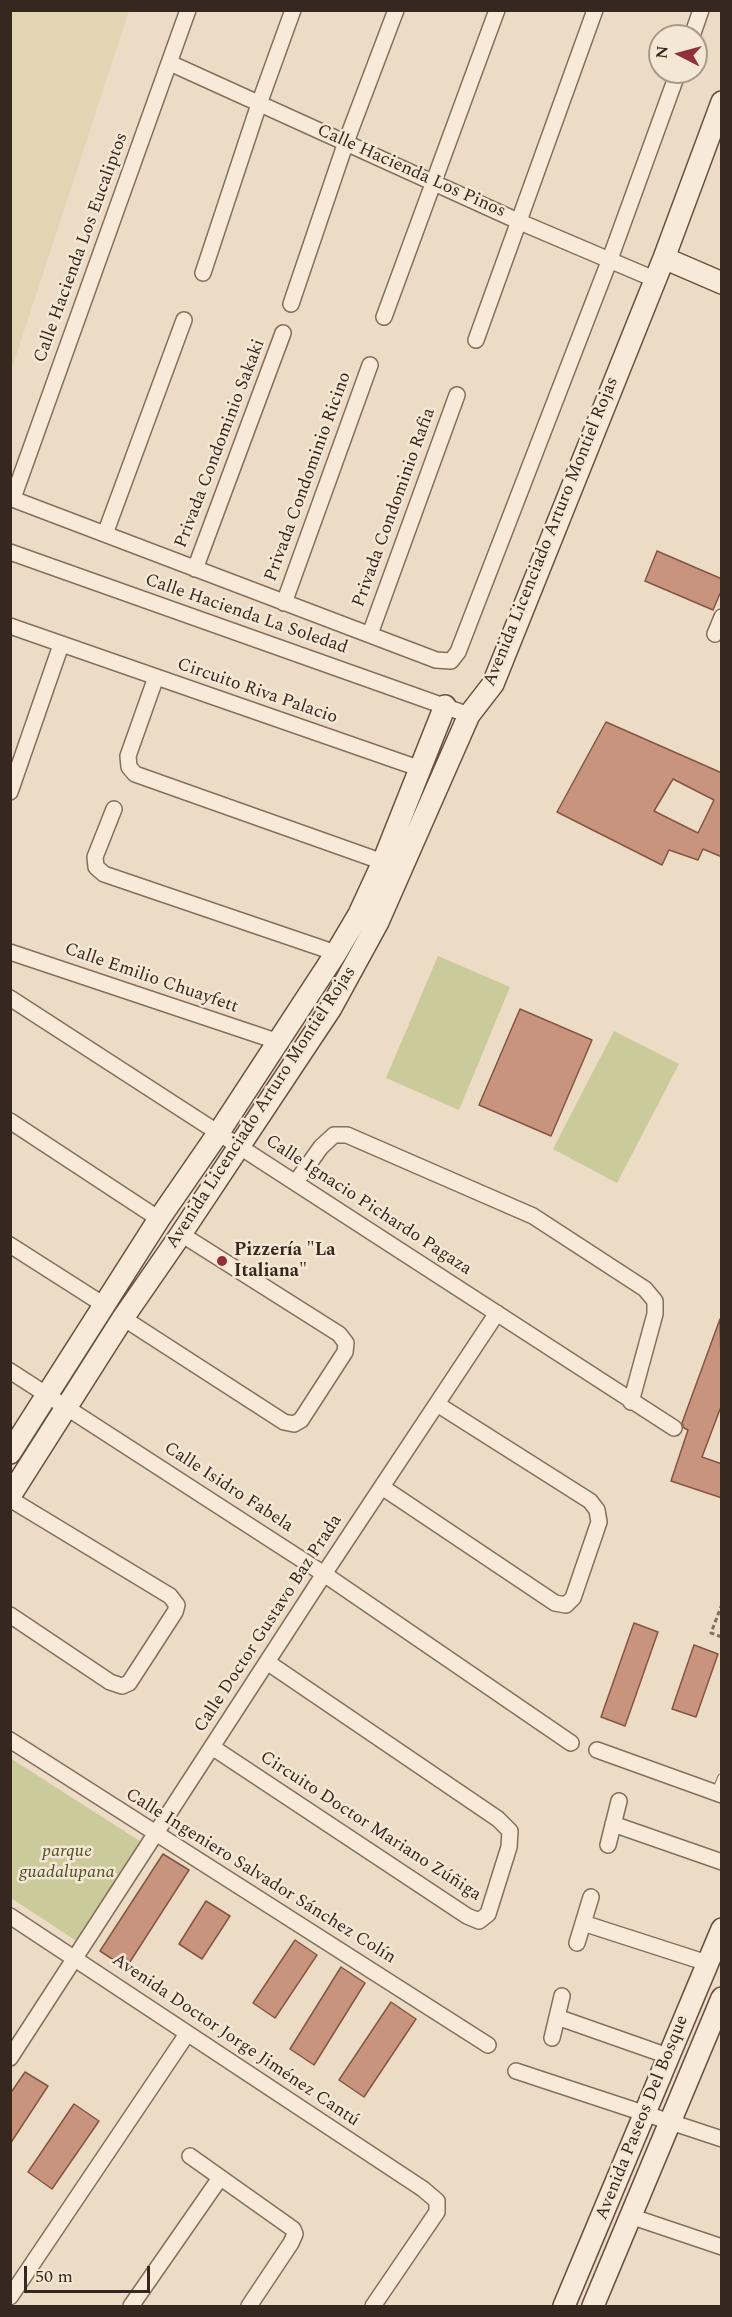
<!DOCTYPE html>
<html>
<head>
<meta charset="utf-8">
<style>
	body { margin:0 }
	#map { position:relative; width:732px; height:2317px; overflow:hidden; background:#ecdcc5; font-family:Spectral,serif }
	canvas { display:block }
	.frame { position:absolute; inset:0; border:12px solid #37281f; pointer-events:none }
	.north { position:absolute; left:648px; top:24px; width:60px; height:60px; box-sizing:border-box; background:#f4e7d4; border:2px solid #a89b8c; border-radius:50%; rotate:276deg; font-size:16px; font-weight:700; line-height:24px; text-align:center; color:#37281f }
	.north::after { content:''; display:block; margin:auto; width:21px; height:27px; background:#932f3b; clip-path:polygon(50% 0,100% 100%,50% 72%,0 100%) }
	.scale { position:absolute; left:24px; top:2266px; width:126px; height:27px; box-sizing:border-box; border:3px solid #37281f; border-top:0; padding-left:8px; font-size:18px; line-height:21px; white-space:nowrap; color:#37281f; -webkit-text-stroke:4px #f4e7d4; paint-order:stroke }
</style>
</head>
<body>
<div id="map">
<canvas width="732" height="2317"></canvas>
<div class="frame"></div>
<div class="north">N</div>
<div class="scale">50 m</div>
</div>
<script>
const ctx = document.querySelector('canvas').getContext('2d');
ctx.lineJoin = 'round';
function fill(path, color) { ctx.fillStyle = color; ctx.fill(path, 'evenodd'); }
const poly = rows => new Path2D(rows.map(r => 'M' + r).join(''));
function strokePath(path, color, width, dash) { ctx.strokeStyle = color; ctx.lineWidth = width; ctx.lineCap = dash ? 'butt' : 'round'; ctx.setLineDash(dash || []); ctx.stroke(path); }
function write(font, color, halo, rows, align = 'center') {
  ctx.font = font + ' Spectral,serif'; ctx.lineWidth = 5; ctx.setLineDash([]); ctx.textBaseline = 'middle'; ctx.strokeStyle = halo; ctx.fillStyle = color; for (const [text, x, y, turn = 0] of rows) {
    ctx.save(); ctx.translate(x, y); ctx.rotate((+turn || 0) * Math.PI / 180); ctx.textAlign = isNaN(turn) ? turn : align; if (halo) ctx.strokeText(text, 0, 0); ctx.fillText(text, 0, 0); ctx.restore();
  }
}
const farmland = poly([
	[11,10,129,11,11,371,10,11]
]);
const green = poly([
	[438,956,510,987,459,1110,386,1078],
	[614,1031,679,1064,617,1183,553,1149],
	[10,1758,146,1845,81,1944,11,1898]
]);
const building = poly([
	[657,551,722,579,722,589,713,610,645,581,657,551],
	[606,722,722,773,722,857,703,849,698,860,669,850,662,865,557,812,606,722],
	[673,779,714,800,698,833,654,811,673,779],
	[520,1009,592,1040,551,1136,479,1105,520,1009],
	[720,1319,722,1404,702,1457,722,1464,722,1498,671,1481,688,1430,684,1428,682,1423,720,1319],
	[634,1623,658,1632,625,1726,601,1717,634,1623],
	[694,1645,718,1654,696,1717,672,1709,694,1645],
	[163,1854,189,1870,126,1968,100,1951,163,1854],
	[206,1901,230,1916,202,1959,179,1944,206,1901],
	[295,1940,317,1955,275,2018,253,2003,295,1940],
	[341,1967,365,1983,314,2065,290,2049,341,1967],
	[391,2002,416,2019,364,2097,339,2080,391,2002],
	[25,2072,48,2086,10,2144,10,2094,25,2072],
	[74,2104,99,2121,52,2189,28,2172,74,2104]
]);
const path = poly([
	[722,1604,711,1633,722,1637],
	[722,1725,722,1727]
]);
const lane = poly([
	[716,1793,722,1778]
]);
const street = poly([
	[692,36,701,10],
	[170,63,520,222,654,279],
	[203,273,259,104,293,10],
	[291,304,346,142,396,10],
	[384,317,497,10],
	[476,340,595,10],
	[10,498,436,660,451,661,458,652,610,259,678,72],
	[13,498,188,10],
	[105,534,184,320],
	[10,552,469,715],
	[195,569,283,333],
	[284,603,370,365],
	[10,626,421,769],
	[370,634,457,395],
	[715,634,722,617],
	[156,677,128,756,129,767,135,774,383,862],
	[10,792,61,645],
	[114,809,95,857,96,867,104,874,336,953],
	[10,952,279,1042],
	[10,998,674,1428],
	[10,1121,159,1219],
	[296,1182,321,1147,334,1135,347,1135,533,1216,645,1289,655,1301,655,1314,631,1402],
	[10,1245,104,1305],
	[123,1318,284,1422,294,1424,301,1420,345,1352,346,1343,339,1334,181,1234],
	[10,1371,324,1574,571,1743],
	[382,1487,555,1603,566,1605,573,1598,599,1522,597,1510,590,1501,437,1404],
	[10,1499,170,1596,177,1605,175,1612,129,1683,122,1686,110,1682,10,1615],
	[10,1740,488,2045],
	[212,1747,467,1916,479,1921,488,1914,509,1847,510,1831,498,1819,267,1662],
	[597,1750,722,1795],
	[613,1824,722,1862],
	[608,1845,619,1801],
	[10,1916,423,2189,437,2201,437,2212,373,2306],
	[583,1923,707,1963],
	[577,1943,591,1897],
	[557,2017,668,2056],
	[552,2038,562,1996],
	[10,2058,324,1574,497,1313],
	[516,2071,722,2139],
	[190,2156,293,2229,295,2234,291,2243,249,2306],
	[630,2216,722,2247],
	[10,2297,187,2034],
	[131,2306,220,2178]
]);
const secondary = poly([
	[664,258,722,283],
	[10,1453,159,1219,219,1132,336,953,359,914,383,862,445,706],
	[10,1496,123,1318,181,1234,331,1008,378,922,469,715,493,684,664,258,722,102],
	[564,2306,722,1929],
	[593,2306,722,1998]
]);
const markers = [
	[222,1261,6,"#932f3b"]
];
const streetNames = [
	["Calle Hacienda Los Pinos",411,172,24],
	["Calle Hacienda Los Eucaliptos",82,248,-70],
	["Privada Condominio Sakaki",221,444,-69],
	["Privada Condominio Ricino",309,477,-70],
	["Privada Condominio Rafia",395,508,-70],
	["Avenida Licenciado Arturo Montiel Rojas",552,532,-68],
	["Calle Hacienda La Soledad",246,615,19],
	["Circuito Riva Palacio",257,692,19],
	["Calle Emilio Chuayfett",151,979,19],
	["Avenida Licenciado Arturo Montiel Rojas",262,1108,-57],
	["Calle Ignacio Pichardo Pagaza",368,1206,33],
	["Calle Isidro Fabela",228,1488,33],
	["Calle Doctor Gustavo Baz Prada",269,1624,-57],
	["Circuito Doctor Mariano Zúñiga",370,1827,33],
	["Calle Ingeniero Salvador Sánchez Colín",260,1877,32],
	["Avenida Doctor Jorge Jiménez Cantú",235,2041,34],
	["Avenida Paseos Del Bosque",643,2118,-68]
];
const poiNames = [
	["Pizzería \"La",234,1251],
	["Italiana\"",234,1272]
];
const parkNames = [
	["parque",67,1852],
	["guadalupana",67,1873]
];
fill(farmland, '#e1d5b3');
fill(green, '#caca9a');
fill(building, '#c9947d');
strokePath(building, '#845543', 1.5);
strokePath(lane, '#866e5c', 10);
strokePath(street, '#866e5c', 18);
strokePath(secondary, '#684f3f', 24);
strokePath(path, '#866e5c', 3, [4.5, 3]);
strokePath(lane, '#f7ead8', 8);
strokePath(street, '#f7ead8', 15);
strokePath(secondary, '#f7ead8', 21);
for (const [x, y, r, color] of markers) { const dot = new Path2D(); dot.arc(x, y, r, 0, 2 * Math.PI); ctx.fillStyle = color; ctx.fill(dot); strokePath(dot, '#f4e7d4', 2); }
write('18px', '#37281f', '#f4e7d4', streetNames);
write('bold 18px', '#37281f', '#f4e7d4', poiNames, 'left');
write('italic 18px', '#4d5327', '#f4e7d4', parkNames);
</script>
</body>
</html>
